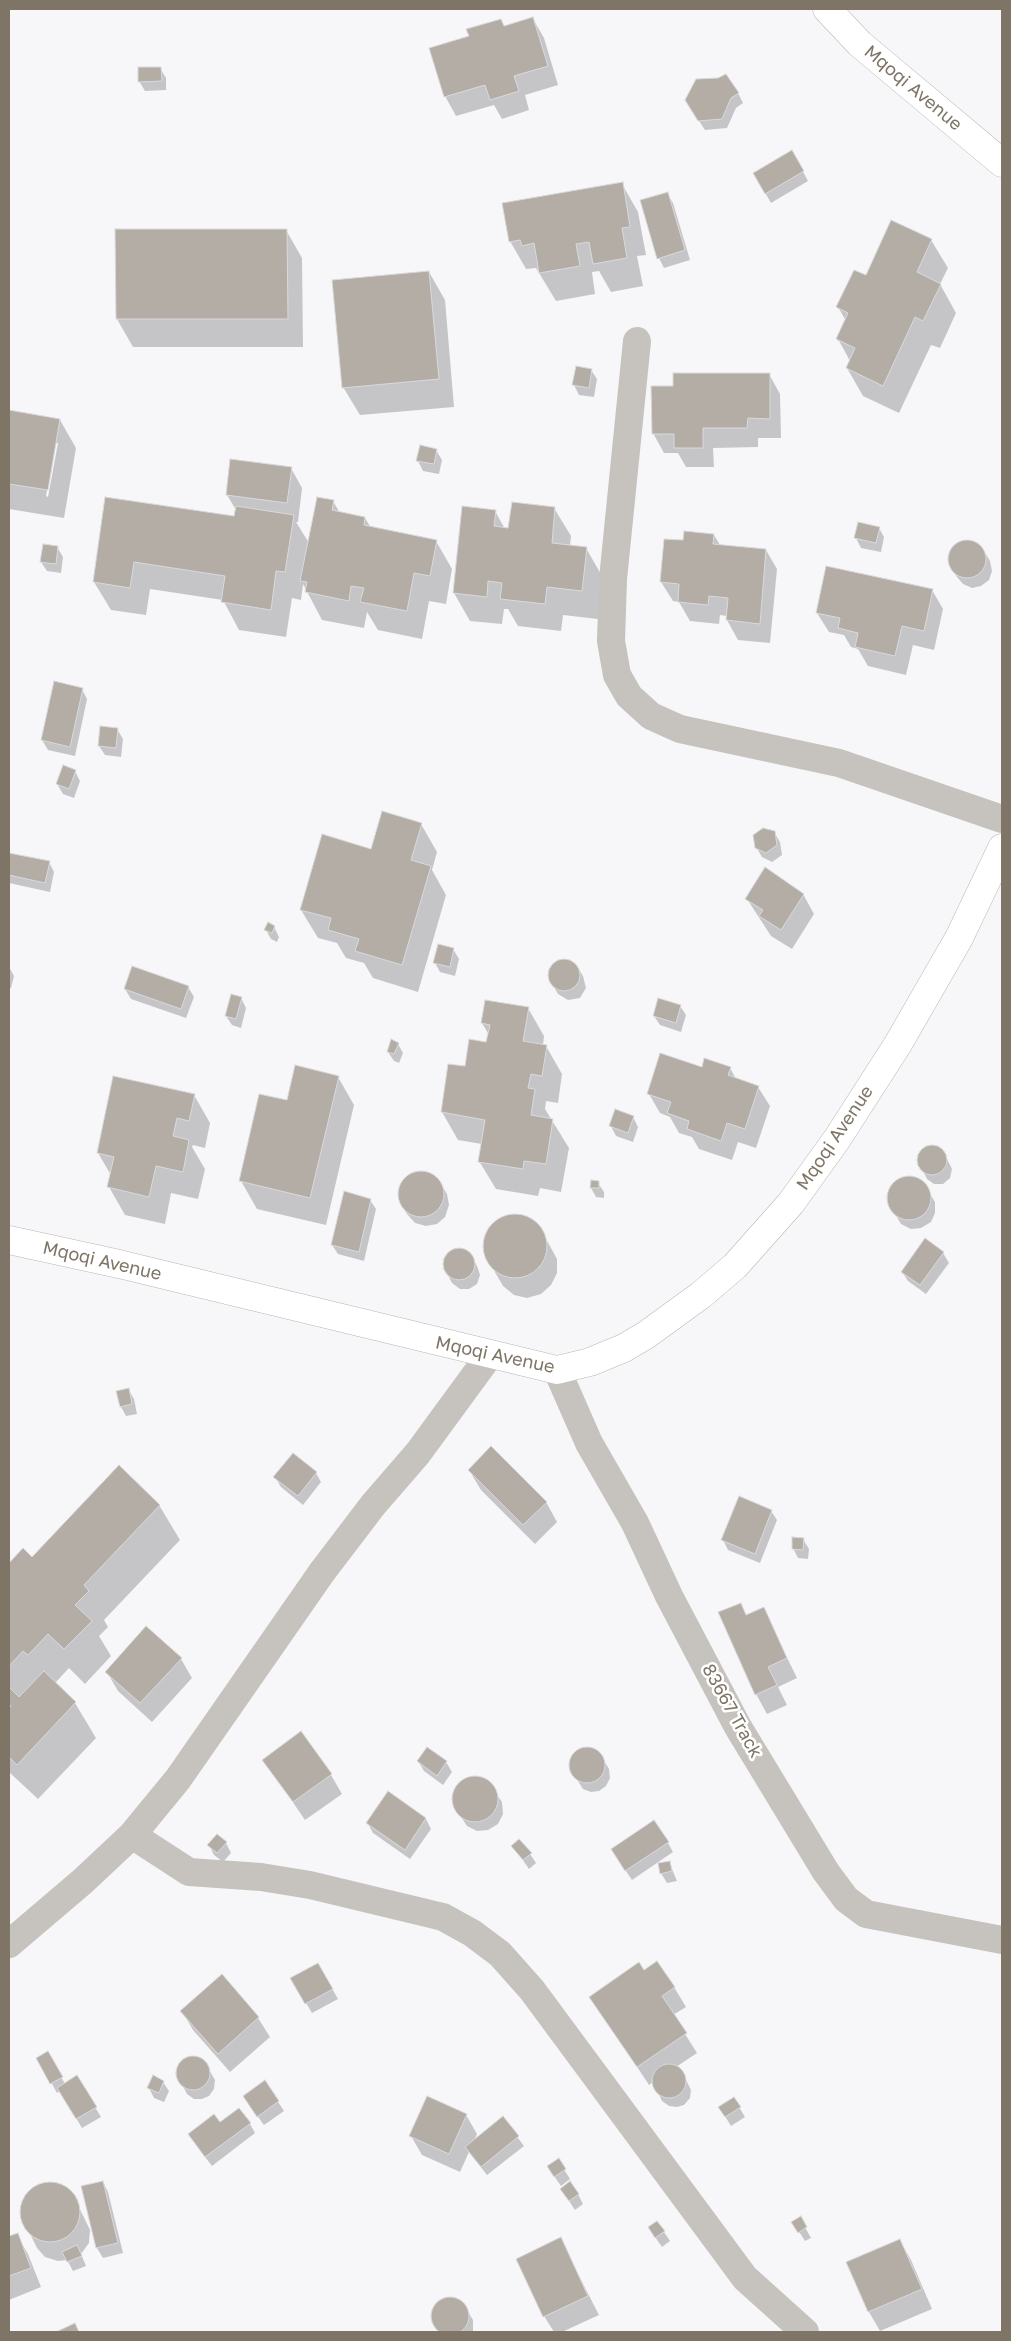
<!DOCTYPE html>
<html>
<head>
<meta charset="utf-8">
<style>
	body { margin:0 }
	#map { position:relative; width:1011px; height:2341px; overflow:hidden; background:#f7f7f9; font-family:"Golos Text",sans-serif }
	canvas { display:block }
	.frame { position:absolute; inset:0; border:10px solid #7f7566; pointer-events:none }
</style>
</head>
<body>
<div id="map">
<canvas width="1011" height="2341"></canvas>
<div class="frame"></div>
</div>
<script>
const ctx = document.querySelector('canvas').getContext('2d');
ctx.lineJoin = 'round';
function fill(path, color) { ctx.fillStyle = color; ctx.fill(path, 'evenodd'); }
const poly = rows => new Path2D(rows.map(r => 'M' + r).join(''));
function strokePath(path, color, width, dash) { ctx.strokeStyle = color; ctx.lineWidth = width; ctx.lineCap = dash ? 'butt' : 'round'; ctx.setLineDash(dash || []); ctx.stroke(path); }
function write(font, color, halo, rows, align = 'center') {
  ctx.font = font + ' "Golos Text",sans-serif'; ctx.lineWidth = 5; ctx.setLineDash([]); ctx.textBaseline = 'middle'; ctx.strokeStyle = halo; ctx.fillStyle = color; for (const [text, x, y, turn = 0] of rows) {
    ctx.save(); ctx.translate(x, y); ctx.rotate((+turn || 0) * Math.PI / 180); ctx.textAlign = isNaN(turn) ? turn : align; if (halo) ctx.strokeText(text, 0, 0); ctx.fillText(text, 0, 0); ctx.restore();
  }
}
const shadow = poly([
	[533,19,544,38,558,85,525,95,529,110,502,119,494,105,456,116,445,96,504,27],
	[160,68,166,78,166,90,145,91,139,81],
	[738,93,743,103,736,108,727,128,705,130,692,110],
	[792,151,808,181,771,203,754,173],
	[622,184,638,212,646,255,637,256,643,286,611,292,599,271,592,272,595,294,556,301,536,268,526,269,510,241],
	[667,194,673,203,690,260,664,268,659,258],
	[286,230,302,258,303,347,133,347,117,319,116,231],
	[931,240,948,268,940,284,956,313,940,348,931,345,899,413,863,396,847,368,850,361,838,339,846,321,838,307,867,277],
	[429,272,445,300,454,407,360,415,343,387],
	[591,370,597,379,594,397,579,395,574,385],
	[769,374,780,394,781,438,758,438,758,447,713,448,714,467,686,467,678,453,664,453,653,433,675,387],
	[9,412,60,420,76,448,64,518,9,509],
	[55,443,58,443,48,497,46,496],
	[436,450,442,460,439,474,423,471,418,461],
	[291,468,302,488,298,522,296,522,309,543,333,501,340,513,365,518,371,528,436,541,452,569,446,604,429,601,422,639,378,630,367,612,364,628,322,620,303,584,301,600,292,598,286,637,239,630,223,600,150,589,146,615,111,610,94,582,106,498,235,518,236,510,227,495],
	[554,508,571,536,570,546,586,548,602,576,598,619,563,615,561,631,518,626,508,609,504,609,502,624,470,621,454,593,495,511,505,529,509,530],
	[879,528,884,537,881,552,861,548,856,538],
	[714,535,720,545,766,550,777,569,770,643,738,640,727,620,727,616,720,615,719,624,690,621,679,602,673,601,661,582,684,542],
	[969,540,978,544,984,551,990,561,992,571,989,580,981,586,972,588,963,584,957,577,951,566,948,557,952,548,959,542],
	[57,547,63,557,61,573,47,571,41,562],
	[932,590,943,609,934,650,913,645,906,675,868,666,858,649,851,647,844,635,829,632,817,613],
	[82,689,87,699,75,756,48,750,42,740],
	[117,729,123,739,121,757,105,755,99,746],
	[75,771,80,781,74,798,63,794,57,784],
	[421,824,437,852,432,870,446,895,418,992,373,978,364,963,346,958,337,943,318,938,301,910,372,850],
	[774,832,780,842,782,855,772,862,762,857,756,847],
	[9,854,49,862,54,872,50,892,9,883],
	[803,894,814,914,792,949,771,936,747,899],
	[274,927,279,937,277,942,271,939,266,930],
	[453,949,459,959,455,976,440,972,435,963],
	[567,959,577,966,583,976,586,988,580,998,568,1000,558,994,552,984,549,972,555,962],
	[9,967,14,976,11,988,9,988],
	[188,987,194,997,186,1018,131,999,125,989],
	[241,998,246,1008,241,1028,232,1025,226,1016],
	[680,1006,686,1015,681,1032,660,1025,654,1016],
	[528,1008,544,1036,543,1045,546,1046,562,1074,558,1103,546,1101,545,1109,569,1148,561,1192,540,1188,538,1196,496,1189,479,1161,482,1144,458,1140,442,1112,466,1067,487,1043,489,1035,482,1023],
	[398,1044,403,1053,399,1063,394,1061,388,1052],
	[730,1068,736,1079,758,1087,770,1106,756,1148,738,1142,732,1160,699,1149,692,1137,679,1133,670,1117,660,1113,649,1094,702,1069],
	[338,1077,354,1105,326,1225,257,1209,241,1181,288,1102],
	[194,1095,210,1123,205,1148,193,1145,192,1147,205,1169,198,1199,171,1193,165,1224,125,1215,109,1187,111,1175,98,1153],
	[633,1117,638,1127,633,1142,616,1136,611,1126],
	[936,1146,943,1151,952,1169,950,1178,943,1184,934,1184,927,1179,918,1161,920,1152,927,1147],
	[422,1172,433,1175,441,1184,447,1194,449,1205,445,1217,437,1224,426,1226,415,1223,407,1214,401,1204,399,1192,403,1181,411,1174],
	[913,1177,923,1182,935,1202,935,1213,931,1222,921,1228,911,1229,901,1224,889,1204,888,1193,893,1184,902,1178],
	[598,1183,604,1192,604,1198,596,1197,591,1188],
	[370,1200,376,1209,364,1261,338,1254,332,1245],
	[515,1214,528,1217,539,1226,557,1259,557,1273,551,1285,541,1294,527,1298,514,1295,503,1286,484,1253,484,1240,490,1227,501,1218],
	[926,1240,943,1253,949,1263,926,1294,908,1281,902,1272],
	[455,1250,464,1250,472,1256,477,1266,480,1275,477,1284,469,1289,460,1289,452,1283,447,1273,444,1263,447,1255],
	[128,1389,134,1399,137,1414,126,1416,121,1407],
	[469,1470,546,1502,557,1522,535,1544,481,1490],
	[316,1473,321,1482,303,1505,281,1487,275,1477],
	[159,1505,180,1540,104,1620,108,1627,99,1636,111,1656,85,1684,69,1668,55,1683,75,1703,96,1738,38,1799,9,1772,9,1565,23,1550,32,1559],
	[771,1511,777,1520,760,1563,728,1550,723,1540],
	[803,1539,809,1549,808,1559,798,1558,793,1548],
	[740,1604,747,1616,763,1609,797,1678,778,1687,787,1705,767,1714,756,1694],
	[181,1659,192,1678,152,1722,118,1691,107,1672],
	[589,1748,597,1752,603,1759,609,1769,610,1778,606,1786,599,1791,591,1792,583,1789,578,1781,572,1771,570,1762,574,1754,581,1749],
	[264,1760,331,1775,342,1794,305,1820],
	[418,1761,446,1762,452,1772,443,1785,424,1771],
	[479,1777,489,1783,502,1802,503,1814,498,1824,488,1830,477,1831,467,1826,454,1806,454,1795,459,1784,468,1778],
	[388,1793,426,1819,431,1829,410,1859,373,1833,368,1824],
	[226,1843,231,1853,223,1862,214,1855,209,1845],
	[668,1843,673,1852,632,1880,618,1859],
	[513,1846,530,1854,536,1863,529,1869],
	[669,1862,677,1881,667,1883,661,1873],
	[318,1964,338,1999,312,2013,292,1979],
	[644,1972,674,1987,686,2007,673,2015,697,2053,676,2067,682,2072,691,2090,690,2098,684,2105,677,2107,669,2106,662,2101,653,2082,649,2085,591,1997],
	[222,1976,258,2018,270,2037,230,2072,193,2030,182,2011],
	[48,2053,65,2084,77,2077,101,2117,82,2128,60,2091,57,2093,38,2058],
	[190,2057,198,2058,205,2063,215,2080,214,2089,209,2096,202,2099,194,2099,187,2094,178,2076,178,2068,182,2061],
	[163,2082,169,2091,164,2102,154,2098,149,2088],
	[265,2082,284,2111,264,2125,250,2106],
	[739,2107,745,2117,731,2126,720,2108],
	[466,2115,477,2134,474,2141,503,2118,524,2146,487,2175,469,2152,460,2172,422,2155,411,2136],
	[220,2124,250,2124,255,2133,212,2166,195,2144],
	[558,2160,570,2179,561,2186,554,2176],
	[103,2182,108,2192,123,2253,103,2258,97,2248,83,2187],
	[53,2184,65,2188,74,2197,90,2230,89,2243,81,2254,86,2266,73,2271,67,2260,58,2261,45,2257,37,2248,21,2215,22,2202,29,2191,40,2185],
	[561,2189,578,2194,583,2204,575,2210],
	[800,2218,811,2238,805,2241,793,2222],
	[664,2232,670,2241,662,2247,655,2237],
	[9,2233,10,2237,17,2235,28,2254,41,2287,9,2300],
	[560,2239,599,2315,562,2332,554,2332,544,2316],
	[900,2241,911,2260,932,2309,880,2331,869,2312],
	[453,2298,462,2302,467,2310,473,2320,473,2332,438,2332,432,2322,432,2313,436,2304,444,2299]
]);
const building = poly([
	[533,17,548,66,514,76,519,91,490,100,485,85,444,97,429,48,469,36,466,29,501,19,504,26,533,17],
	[138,67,161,67,162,81,138,82,138,67],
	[726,74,739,93,731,98,722,119,698,121,685,100,696,79,718,78,726,74],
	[792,150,804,171,765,194,753,173,792,150],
	[623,182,630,227,622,228,627,258,593,264,589,242,576,244,580,266,539,273,534,243,522,246,520,240,509,242,502,203,623,182],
	[668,192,685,250,657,259,640,200,668,192],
	[891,220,932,239,917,272,941,284,923,321,915,317,883,386,846,368,855,348,836,339,848,313,836,307,854,270,866,275,891,220],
	[115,229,287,229,288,319,116,319,115,229],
	[429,271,439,379,342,388,332,280,429,271],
	[576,366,592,369,589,388,572,385,576,366],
	[673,373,770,373,770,419,748,418,747,428,703,428,703,448,674,448,674,434,652,434,651,386,673,386,673,373],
	[9,410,60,419,48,490,9,484,9,410],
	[420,445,437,449,434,464,416,461,420,445],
	[230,459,292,467,287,503,226,495,230,459],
	[105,497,234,516,236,506,294,515,285,572,276,571,271,610,221,602,225,576,134,562,130,588,93,582,105,497],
	[317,497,334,500,332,510,365,517,364,525,437,540,430,576,414,573,407,611,360,602,364,588,351,586,349,601,305,592,307,582,300,581,317,497],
	[512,502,555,507,552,543,587,547,582,591,547,587,545,604,500,599,502,583,488,581,487,597,453,593,462,506,496,510,494,526,508,528,512,502],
	[858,522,880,527,876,543,854,538,858,522],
	[684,531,714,534,713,544,766,549,760,624,726,620,728,598,709,596,708,605,678,602,679,584,660,582,664,539,683,540,684,531],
	'948 559a19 19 0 1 1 38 0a19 19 0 1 1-38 0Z',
	[43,544,58,546,56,564,40,562,43,544],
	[826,566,933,589,924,631,902,626,895,656,855,647,858,633,838,628,840,618,816,613,826,566],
	[54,681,83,688,70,747,41,740,54,681],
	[100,726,118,728,116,748,98,746,100,726],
	[63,765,76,770,69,789,56,784,63,765],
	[382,811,422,823,411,860,431,866,402,965,355,951,359,939,328,930,331,918,300,910,322,834,371,849,382,811],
	[763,828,775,831,777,845,766,853,755,848,753,835,763,828],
	[9,853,50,861,45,883,9,875,9,853],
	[765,867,804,894,781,930,759,916,763,910,745,899,765,867],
	[268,922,275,926,272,933,264,930,268,922],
	[438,944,454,948,450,967,433,963,438,944],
	'548 975a16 16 0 1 1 32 0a16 16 0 1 1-32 0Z',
	[132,966,189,986,181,1009,124,989,132,966],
	[231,994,242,997,236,1019,225,1016,231,994],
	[658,998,681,1005,676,1023,653,1016,658,998],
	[485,1000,529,1007,523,1041,547,1045,542,1076,531,1074,528,1088,535,1089,531,1115,553,1119,546,1164,524,1161,523,1169,478,1162,485,1120,441,1112,448,1064,465,1066,469,1039,486,1042,490,1025,481,1023,485,1000],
	[391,1039,399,1043,394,1054,387,1052,391,1039],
	[660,1053,702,1067,704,1058,731,1067,728,1075,759,1086,745,1129,727,1123,721,1141,687,1129,689,1121,667,1113,671,1102,647,1094,660,1053],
	[295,1065,339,1076,310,1198,239,1181,259,1094,287,1100,295,1065],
	[113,1076,195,1094,189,1121,177,1118,173,1136,189,1140,183,1172,156,1166,149,1197,107,1187,114,1157,97,1153,113,1076],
	[615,1109,634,1116,628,1133,609,1126,615,1109],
	'917 1160a15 15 0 1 1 30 0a15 15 0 1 1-30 0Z',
	'398 1194a23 23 0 1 1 46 0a23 23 0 1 1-46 0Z',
	'887 1198a22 22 0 1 1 44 0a22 22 0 1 1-44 0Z',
	[591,1180,599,1181,599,1188,590,1188,591,1180],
	[344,1191,371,1199,359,1252,331,1245,344,1191],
	'483 1246a32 32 0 1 1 64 0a32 32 0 1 1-64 0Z',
	[925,1238,944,1252,920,1285,901,1272,925,1238],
	'443 1264a16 16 0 1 1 32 0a16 16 0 1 1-32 0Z',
	[129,1388,132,1404,120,1407,116,1391,129,1388],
	[491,1446,547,1502,523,1525,468,1470,491,1446],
	[293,1453,317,1472,298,1496,273,1477,293,1453],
	[119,1465,160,1505,84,1585,89,1591,75,1605,92,1621,64,1649,48,1634,28,1655,23,1651,9,1666,9,1563,23,1548,32,1557,119,1465],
	[739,1496,772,1510,755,1554,721,1540,739,1496],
	[792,1537,804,1538,803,1550,792,1549,792,1537],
	[741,1603,746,1615,764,1607,787,1658,768,1667,777,1685,755,1695,718,1612,741,1603],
	[146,1626,182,1658,140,1703,105,1672,146,1626],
	[44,1671,76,1702,17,1765,9,1757,9,1708,11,1706,9,1705,9,1687,19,1697,44,1671],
	[301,1731,332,1774,293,1802,262,1760,301,1731],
	[427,1747,447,1761,437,1776,417,1761,427,1747],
	'569 1765a18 18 0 1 1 36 0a18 18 0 1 1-36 0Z',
	'452 1799a23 23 0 1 1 46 0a23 23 0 1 1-46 0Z',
	[388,1791,426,1818,405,1850,366,1823,388,1791],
	[654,1820,669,1842,625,1871,611,1849,654,1820],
	[217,1834,227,1842,217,1853,207,1845,217,1834],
	[519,1839,532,1853,523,1860,511,1846,519,1839],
	[670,1861,672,1871,660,1874,658,1863,670,1861],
	[657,1961,675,1987,662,1996,687,2033,637,2067,589,1997,639,1962,644,1970,657,1961],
	[318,1963,333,1989,305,2004,290,1978,318,1963],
	[222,1974,259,2017,218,2054,180,2011,222,1974],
	[48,2051,63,2077,50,2084,36,2058,48,2051],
	'176 2073a17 17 0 1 1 34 0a17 17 0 1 1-34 0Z',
	'652 2081a17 17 0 1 1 34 0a17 17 0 1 1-34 0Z',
	[77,2075,97,2107,76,2119,57,2088,77,2075],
	[153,2075,164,2081,159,2093,147,2088,153,2075],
	[265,2080,279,2101,257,2117,243,2096,265,2080],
	[427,2096,467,2114,449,2154,409,2136,427,2096],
	[734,2097,741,2107,725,2117,718,2107,734,2097],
	[239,2108,251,2123,205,2157,188,2134,214,2114,220,2122,239,2108],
	[503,2116,519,2136,481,2167,465,2147,503,2116],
	[559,2158,566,2169,554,2177,547,2166,559,2158],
	[103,2181,118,2243,96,2248,81,2186,103,2181],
	[570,2181,579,2194,569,2201,560,2189,570,2181],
	'20 2212a30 30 0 1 1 60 0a30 30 0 1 1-60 0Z',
	[801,2216,807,2227,798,2233,791,2222,801,2216],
	[657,2221,665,2231,655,2238,648,2227,657,2221],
	[18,2233,31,2268,9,2276,9,2236,18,2233],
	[561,2237,588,2296,543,2317,516,2259,561,2237],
	[900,2239,922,2289,868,2312,846,2262,900,2239],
	[77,2245,82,2256,67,2262,62,2252,77,2245],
	'431 2316a19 19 0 1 1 38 0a19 19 0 1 1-38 0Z',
	[75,2323,79,2332,56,2332,75,2323]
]);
const street = poly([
	[637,341,613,579,611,641,617,675,629,696,651,716,680,729,839,763,1002,819],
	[557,1370,589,1443,635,1523,669,1596,738,1727,826,1872,846,1899,866,1914,1002,1940],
	[132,1835,189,1872,261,1877,310,1885,443,1917,472,1933,500,1954,532,1990,745,2278,805,2332],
	[9,1944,83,1881,132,1835,178,1779,322,1572,373,1505,418,1453,489,1356]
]);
const secondary = poly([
	[827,9,860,44,1002,163],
	[9,1240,119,1264,557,1370,590,1362,624,1348,646,1335,701,1295,735,1266,791,1203,837,1139,898,1044,959,938,1002,848]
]);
const streetNames = [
	["Mqoqi Avenue",913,88,40],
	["Mqoqi Avenue",835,1138,-56],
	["Mqoqi Avenue",102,1261,13],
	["Mqoqi Avenue",495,1355,12],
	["83667 Track",732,1711,61]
];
fill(shadow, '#0003');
fill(building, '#b3ada5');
strokePath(building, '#d9d9db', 1);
strokePath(secondary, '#bbb7b1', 29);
strokePath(street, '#c6c3be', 28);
strokePath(secondary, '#fff', 28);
write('18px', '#7f7566', '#fff', streetNames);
</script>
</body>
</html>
